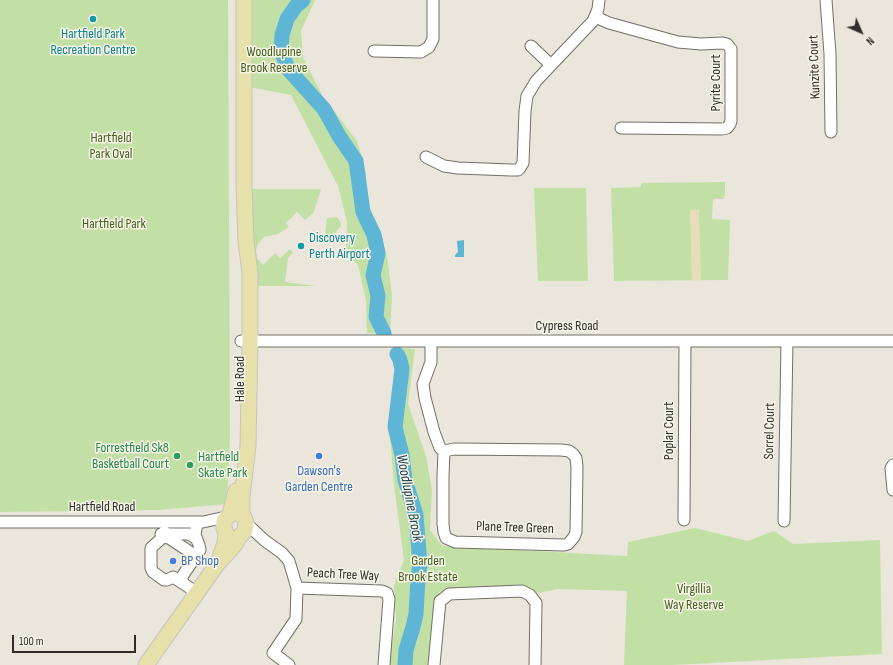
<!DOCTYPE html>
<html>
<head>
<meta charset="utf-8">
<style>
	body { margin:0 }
	#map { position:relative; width:893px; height:665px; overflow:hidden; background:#eae6db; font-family:"Sofia Sans Condensed",sans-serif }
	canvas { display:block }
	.north { position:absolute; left:841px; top:12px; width:40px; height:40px; -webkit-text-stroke:3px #f7f4e8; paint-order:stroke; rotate:135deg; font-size:11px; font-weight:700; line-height:16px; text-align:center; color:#2f2e2a }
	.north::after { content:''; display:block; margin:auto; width:14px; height:18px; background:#2f2e2a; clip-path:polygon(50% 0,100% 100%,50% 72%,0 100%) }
	.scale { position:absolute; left:12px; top:635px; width:124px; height:18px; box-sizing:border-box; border:2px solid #2f2e2a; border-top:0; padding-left:5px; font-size:12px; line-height:14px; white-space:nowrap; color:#2f2e2a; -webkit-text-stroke:3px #f7f4e8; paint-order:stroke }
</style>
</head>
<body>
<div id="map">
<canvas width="893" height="665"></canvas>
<div class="north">N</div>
<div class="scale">100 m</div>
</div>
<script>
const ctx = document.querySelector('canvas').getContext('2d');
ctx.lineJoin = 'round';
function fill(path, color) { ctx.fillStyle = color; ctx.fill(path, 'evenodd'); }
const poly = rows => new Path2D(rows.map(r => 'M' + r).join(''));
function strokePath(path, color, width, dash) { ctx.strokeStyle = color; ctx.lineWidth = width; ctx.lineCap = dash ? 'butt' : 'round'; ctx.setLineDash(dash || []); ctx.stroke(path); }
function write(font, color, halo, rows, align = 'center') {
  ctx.font = font + ' "Sofia Sans Condensed",sans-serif'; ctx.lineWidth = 3; ctx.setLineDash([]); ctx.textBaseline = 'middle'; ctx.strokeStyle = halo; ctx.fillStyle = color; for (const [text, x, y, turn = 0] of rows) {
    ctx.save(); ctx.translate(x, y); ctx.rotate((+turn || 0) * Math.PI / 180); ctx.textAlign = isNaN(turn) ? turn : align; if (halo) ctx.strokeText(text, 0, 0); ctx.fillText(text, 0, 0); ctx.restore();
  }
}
const green = poly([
	[0,0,228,0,230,438,227,504,159,510,0,512],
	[244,0,315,0,301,31,303,57,322,95,357,141,366,173,366,200,377,223,387,256,392,295,390,334,367,333,366,300,358,265,346,254,347,222,338,186,291,95,244,86],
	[725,182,725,195,723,199,713,199,712,219,730,220,728,280,614,281,611,188,641,187,641,183],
	[534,188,586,188,588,281,538,281],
	[244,189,321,189,314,212,305,220,297,212,286,223,289,227,278,234,264,237,258,244,256,250,257,258,263,265,275,253,280,258,290,249,293,253,288,258,285,282,316,286,250,286],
	[337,217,341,223,341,226,329,240,325,236,327,218],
	[403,348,415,349,408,404,426,456,432,490,430,530,442,546,627,556,628,542,695,528,748,541,774,531,793,544,880,540,882,654,673,665,624,665,627,591,557,589,539,593,524,588,446,590,439,592,431,665,388,665,396,620,394,585,404,560,394,485,389,424,393,390]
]);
const sand = poly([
	[690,210,699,210,701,280,692,280]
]);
const water = poly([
	[464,240,464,257,455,257,455,255,458,252,457,241]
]);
const river = poly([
	[303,0,296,6,287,19,282,35,281,50,288,69,324,109,339,136,356,161,363,212,374,235,378,253,373,275,378,296,376,317,384,333],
	[397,354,400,360,402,369,395,427,402,455,405,480,416,515,420,564,418,578,416,614,413,627,406,650,405,665]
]);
const minor = poly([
	[826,0,830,54,831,132],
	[596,14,600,19,609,23,678,42,701,44,723,43,727,44,731,49,731,121,730,124,727,128,722,129,621,128],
	[531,46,551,65],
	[374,51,421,52,429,47,433,39,433,0],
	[426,157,444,166,458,168,511,170,518,170,520,168,523,163,525,111,527,96,536,81,593,21,598,9,599,0],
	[241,341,893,341],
	[431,342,431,362,423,384,425,398,434,432,440,448,444,451,443,476,443,524,444,532,446,538,455,542,564,545,568,544,574,537,576,532,577,467,576,458,573,454,569,451,561,450,454,449,444,451],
	[893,465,891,468,893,490],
	[684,520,685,341],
	[784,521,787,341],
	[0,522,203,522,226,517],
	[197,523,195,535,199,545,200,550,181,578,184,584,197,593],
	[246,523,264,540,282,553,289,561,297,588,296,619,273,653,289,665],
	[164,532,169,534,189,534,197,539],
	[161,534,163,537,169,538,190,552,192,557,191,563],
	[169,534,163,537,151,548,151,568,153,572,164,580,167,580,173,577,184,584],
	[297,588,382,591,387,593,389,599,384,665],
	[434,665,440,601,443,599,449,594,522,591,530,595,536,603,535,665]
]);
const major = poly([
	[242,515,242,496,248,446,250,341,250,272,246,242,244,185,244,0],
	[218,563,225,543,226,533,224,528,224,521,230,514,236,491],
	[146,665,218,563,233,547,240,536,245,531,246,523,244,517,238,513,232,513]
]);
const markers = [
	[93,19,4,"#0f9aa8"],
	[301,246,4,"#0f9aa8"],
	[177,456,4,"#2e9e5b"],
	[319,456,4,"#3f7fe0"],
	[190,465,4,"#2e9e5b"],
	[173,561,4,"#3f7fe0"]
];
const cultureNames = [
	["Hartfield Park",93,34],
	["Recreation Centre",93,50],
	["Discovery",309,238,"left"],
	["Perth Airport",309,254,"left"]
];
const parkNames = [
	["Woodlupine",274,52],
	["Brook Reserve",274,68],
	["Hartfield",111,138],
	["Park Oval",111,154],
	["Hartfield Park",114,224],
	["Garden",428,561],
	["Brook Estate",428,577],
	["Virgillia",694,589],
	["Way Reserve",694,605]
];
const streetNames = [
	["Kunzite Court",815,67,-92],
	["Pyrite Court",716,83,-90],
	["Cypress Road",567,326],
	["Hale Road",240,379,-90],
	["Poplar Court",669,431,-90],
	["Sorrel Court",770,431,-89],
	["Hartfield Road",102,507],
	["Plane Tree Green",515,528,2],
	["Peach Tree Way",343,575,3]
];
const leisureNames = [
	["Forrestfield Sk8",169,448],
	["Basketball Court",169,464],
	["Hartfield",198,457,"left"],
	["Skate Park",198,473,"left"]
];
const shopNames = [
	["Dawson's",319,471],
	["Garden Centre",319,487],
	["BP Shop",181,561,"left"]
];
const waterNames = [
	["Woodlupine Brook",409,498,79]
];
fill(green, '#c2e0a5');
fill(sand, '#e7ddb8');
fill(water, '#5fb5d6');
strokePath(river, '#5fb5d6', 15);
strokePath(minor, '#726f65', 13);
strokePath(major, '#c5c4c3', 17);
strokePath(minor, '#fff', 11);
strokePath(major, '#e6e0ab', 15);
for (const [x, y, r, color] of markers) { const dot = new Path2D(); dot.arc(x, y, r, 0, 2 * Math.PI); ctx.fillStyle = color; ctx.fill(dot); strokePath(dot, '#f7f4e8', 1.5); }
write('14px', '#0d838f', '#f7f4e8', cultureNames);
write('14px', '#43611d', '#f7f4e8', parkNames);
write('14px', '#2f2e2a', '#f7f4e8', streetNames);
write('14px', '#27864d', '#f7f4e8', leisureNames, 'right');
write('14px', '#366cbe', '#f7f4e8', shopNames);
write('italic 15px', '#1a4150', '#f7f4e8', waterNames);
</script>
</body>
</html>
